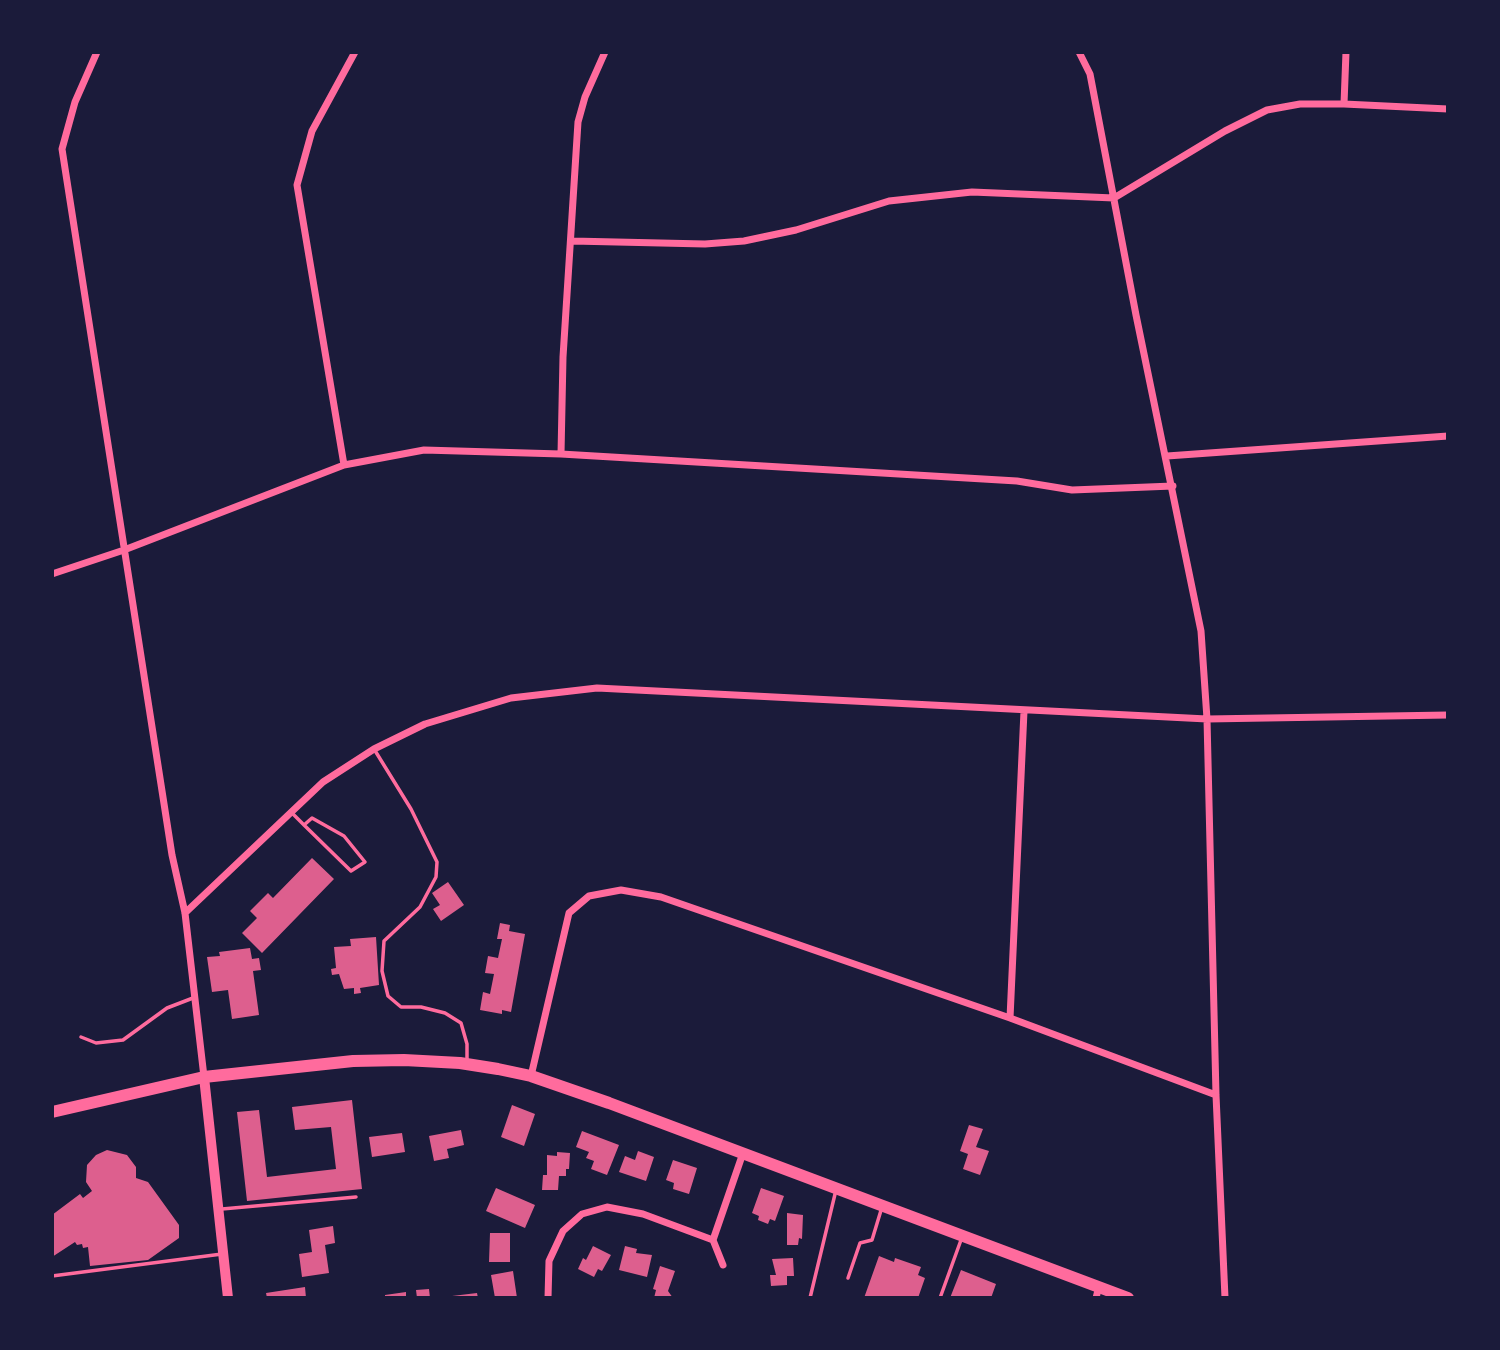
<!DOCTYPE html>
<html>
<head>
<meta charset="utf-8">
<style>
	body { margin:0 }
	#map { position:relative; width:1500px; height:1350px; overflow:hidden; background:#1b1b3a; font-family:"Asap Condensed",sans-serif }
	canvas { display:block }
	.frame { position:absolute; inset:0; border:54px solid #1b1b3a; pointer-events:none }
</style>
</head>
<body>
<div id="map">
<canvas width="1500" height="1350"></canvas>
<div class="frame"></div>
</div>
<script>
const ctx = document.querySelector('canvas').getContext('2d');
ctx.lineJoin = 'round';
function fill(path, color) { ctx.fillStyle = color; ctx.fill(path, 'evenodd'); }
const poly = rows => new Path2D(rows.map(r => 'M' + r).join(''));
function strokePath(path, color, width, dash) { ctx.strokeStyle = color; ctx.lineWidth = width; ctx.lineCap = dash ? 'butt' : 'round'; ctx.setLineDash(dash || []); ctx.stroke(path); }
const building = poly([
	[312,858,334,879,262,953,242,933,257,918,250,911,268,893,273,898],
	[448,882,464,905,441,921,433,909,440,905,432,893],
	[500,923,510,925,509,931,525,934,511,1012,502,1010,502,1014,480,1010,483,992,490,994,494,974,485,973,488,956,498,958,502,939,497,939],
	[376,937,379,985,360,988,361,993,354,994,354,988,344,989,339,974,332,975,331,969,336,968,334,947,351,946,350,939],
	[250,948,252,959,259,958,261,970,253,971,259,1015,232,1019,228,990,212,992,207,957,220,956,219,952],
	[352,1100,362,1189,247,1201,237,1112,259,1110,267,1177,336,1169,331,1127,295,1130,292,1107],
	[512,1105,535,1114,524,1146,501,1137],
	[969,1125,983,1129,976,1147,989,1151,980,1175,963,1169,968,1154,960,1151],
	[461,1130,464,1145,447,1149,449,1158,434,1161,429,1136],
	[582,1131,619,1145,607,1175,591,1169,594,1161,586,1158,589,1152,576,1147],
	[402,1133,405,1152,372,1157,369,1137],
	[107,1150,127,1155,136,1167,136,1178,148,1182,179,1225,179,1238,148,1260,90,1266,88,1247,83,1248,82,1244,77,1245,75,1242,52,1257,52,1215,80,1194,83,1198,92,1191,86,1182,87,1165,96,1155],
	[638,1151,654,1157,646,1181,619,1172,625,1156,635,1160],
	[557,1152,570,1153,569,1169,566,1169,566,1176,559,1176,558,1190,542,1190,543,1175,547,1175,547,1155,557,1156],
	[673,1160,697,1168,689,1194,673,1189,674,1183,666,1180],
	[496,1188,535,1205,525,1228,486,1211],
	[761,1188,784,1196,775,1221,770,1219,768,1224,758,1220,759,1216,752,1213],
	[787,1213,803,1215,802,1239,799,1238,798,1245,787,1245],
	[333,1226,335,1243,325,1245,329,1273,302,1277,299,1254,312,1252,309,1230],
	[490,1233,510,1233,510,1262,489,1262],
	[593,1246,611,1255,602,1271,598,1269,594,1277,578,1269,583,1258,586,1260],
	[625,1246,637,1249,636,1253,652,1255,647,1277,619,1270],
	[879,1256,894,1262,895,1258,921,1267,918,1275,925,1278,918,1298,864,1298],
	[793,1258,794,1276,787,1276,787,1285,771,1286,770,1275,776,1275,772,1259],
	[660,1266,675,1271,668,1291,673,1298,654,1298,656,1290,653,1289],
	[961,1270,996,1284,991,1298,950,1298],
	[513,1271,517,1298,495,1298,491,1275],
	[305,1287,306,1298,267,1298,266,1293],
	[429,1289,430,1298,417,1298,416,1290],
	[406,1292,406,1298,385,1298,385,1295],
	[477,1293,478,1298,452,1298,452,1296]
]);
const service = poly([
	[374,749,411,809,437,862,436,877,420,907,384,941,382,971,388,996,401,1007,421,1007,445,1013,461,1023,467,1044,467,1062],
	[292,813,304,825,351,871,365,862,344,836,312,818,304,825],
	[81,1037,96,1043,123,1040,167,1008,193,998],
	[222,1209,356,1197],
	[52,1276,222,1254],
	[848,1278,860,1243,872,1240,882,1207],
	[810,1298,836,1190],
	[940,1298,961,1240]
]);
const minor = poly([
	[97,52,75,102,62,149,172,855,185,913,204,1077],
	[1079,52,1090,74,1136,315,1201,631,1207,719,1216,1095,1225,1298],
	[1344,104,1346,52],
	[572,241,705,244,744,241,796,230,889,201,972,192,1114,198,1225,131,1267,110,1300,104,1344,104,1448,109],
	[561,454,563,357,578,122,585,97,605,52],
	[1167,456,1448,436],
	[344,465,297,185,312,131,355,52],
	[52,574,124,550,344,465,424,450,561,454,1017,481,1072,490,1173,486],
	[185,913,323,782,374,749,425,724,511,698,597,688,1207,719,1448,715],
	[1010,1018,1024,711],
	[531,1076,569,913,589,896,621,890,661,897,1010,1018,1216,1095],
	[713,1240,723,1265],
	[548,1298,549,1261,563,1231,582,1214,607,1207,643,1214,713,1240,743,1153],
	[1096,1298,1099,1286]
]);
const tertiary = poly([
	[204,1077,228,1298]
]);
const primary = poly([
	[52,1112,204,1077,353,1061,404,1060,460,1063,498,1069,531,1076,609,1103,1128,1298]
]);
fill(building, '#dd5f8e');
strokePath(service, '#ff6b9d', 3.5);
strokePath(minor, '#ff6b9d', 7);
strokePath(tertiary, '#ff6b9d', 10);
strokePath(primary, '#ff6b9d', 12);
</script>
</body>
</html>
